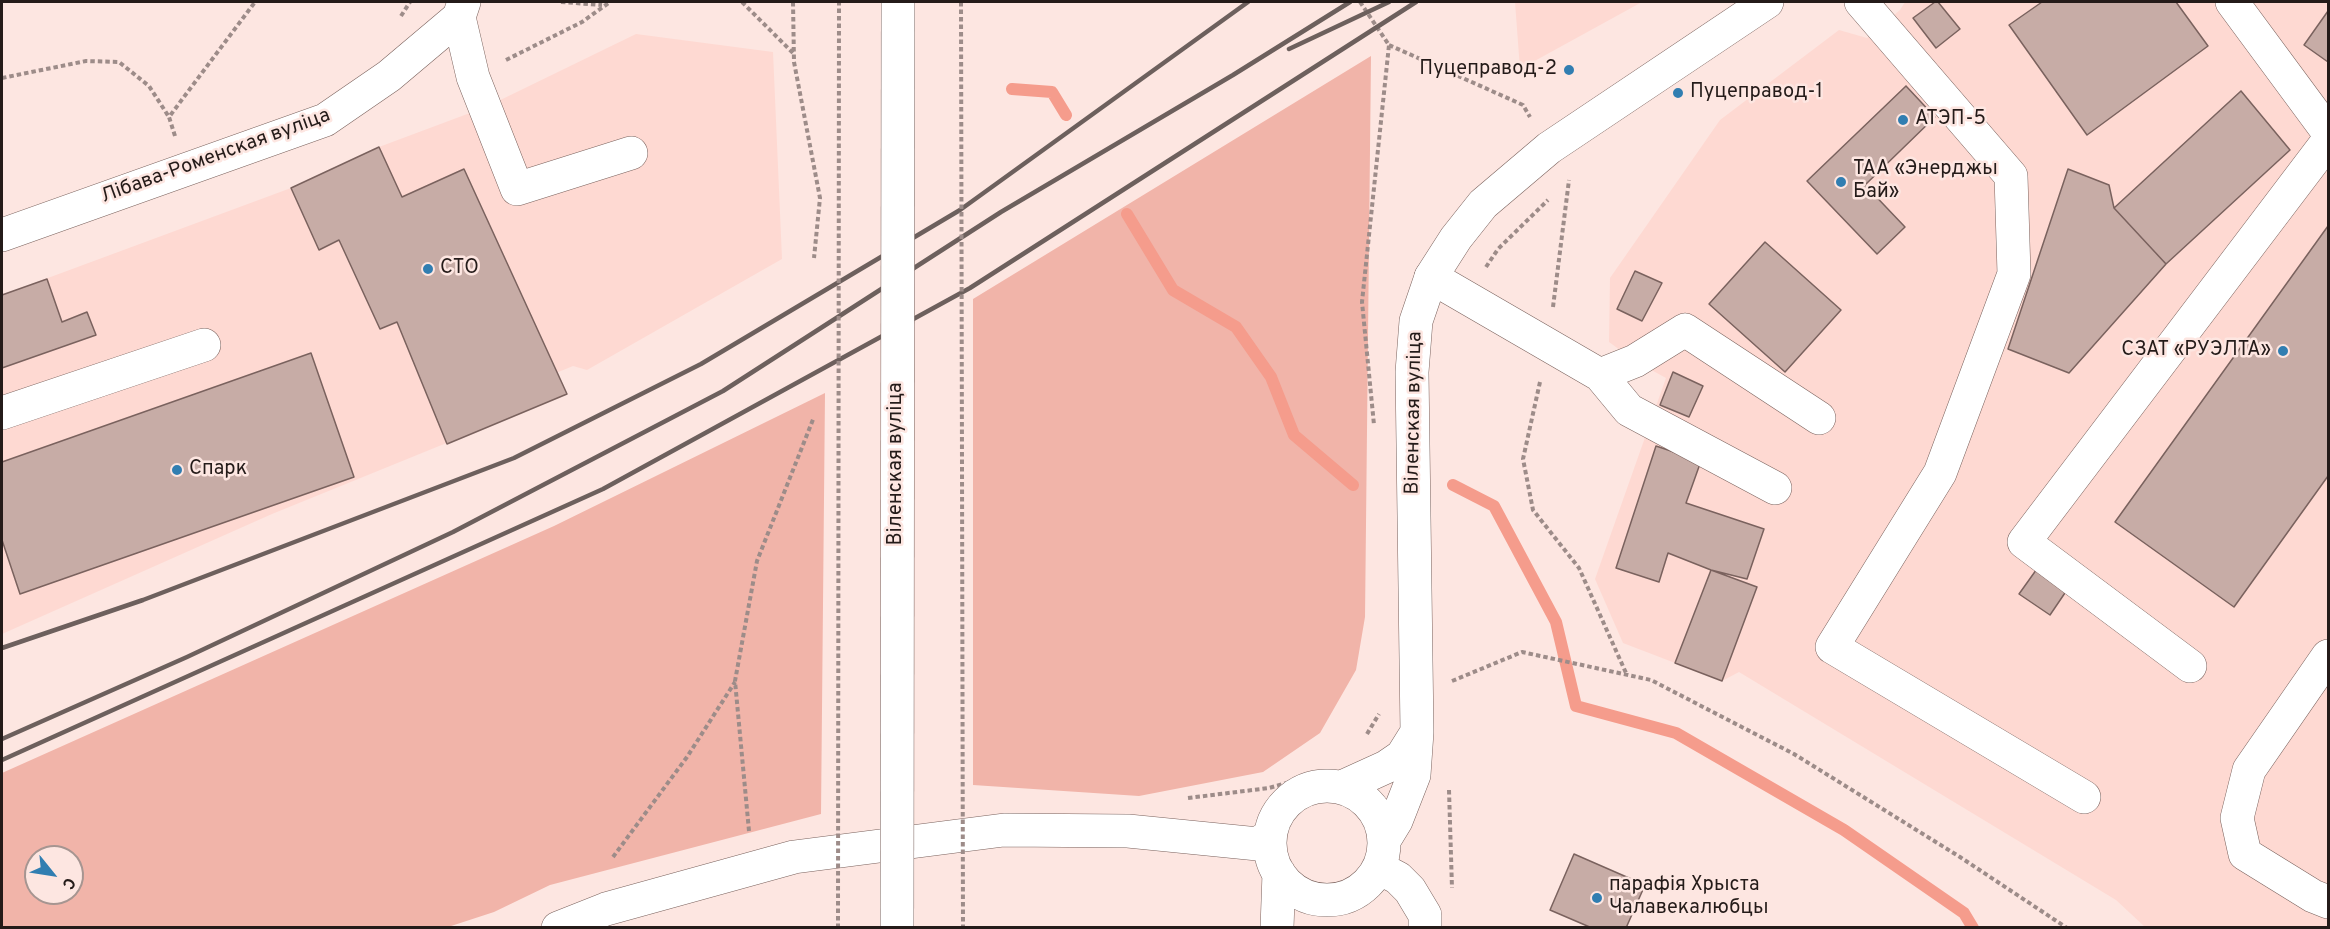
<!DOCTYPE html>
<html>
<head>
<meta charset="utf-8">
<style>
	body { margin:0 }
	#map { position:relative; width:2330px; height:929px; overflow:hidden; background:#fde6e1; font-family:Overpass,sans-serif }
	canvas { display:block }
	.frame { position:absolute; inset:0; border:3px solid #241b19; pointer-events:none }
	.north { position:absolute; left:24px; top:845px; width:60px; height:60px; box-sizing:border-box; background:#fde6e1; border:2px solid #a69591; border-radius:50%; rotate:120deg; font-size:16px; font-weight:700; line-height:24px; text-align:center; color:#241b19 }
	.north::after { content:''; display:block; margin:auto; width:21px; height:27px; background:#317eb1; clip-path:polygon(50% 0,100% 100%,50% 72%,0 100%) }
</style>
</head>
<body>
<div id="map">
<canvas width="2330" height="929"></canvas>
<div class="frame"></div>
<div class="north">С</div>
</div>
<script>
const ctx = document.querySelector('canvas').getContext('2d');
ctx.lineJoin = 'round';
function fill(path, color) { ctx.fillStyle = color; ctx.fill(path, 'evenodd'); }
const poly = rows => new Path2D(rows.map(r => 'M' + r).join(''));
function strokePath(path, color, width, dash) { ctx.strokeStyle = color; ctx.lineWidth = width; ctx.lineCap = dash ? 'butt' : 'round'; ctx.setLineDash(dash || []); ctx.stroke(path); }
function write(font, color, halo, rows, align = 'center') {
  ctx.font = font + ' Overpass,sans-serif'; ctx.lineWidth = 5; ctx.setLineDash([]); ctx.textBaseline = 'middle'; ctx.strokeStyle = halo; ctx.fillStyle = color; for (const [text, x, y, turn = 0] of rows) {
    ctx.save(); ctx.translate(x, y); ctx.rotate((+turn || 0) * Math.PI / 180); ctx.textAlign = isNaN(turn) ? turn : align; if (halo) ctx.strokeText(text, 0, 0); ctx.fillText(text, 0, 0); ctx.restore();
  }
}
const built = poly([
	[1515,2,1642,2,1520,69],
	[1905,2,2328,2,2328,927,2145,927,2116,900,1739,672,1722,681,1623,643,1595,579,1666,378,1635,361,1609,342,1610,278,1720,120,1839,30,1867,38,1900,10],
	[636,34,773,52,782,259,587,370,573,366,556,373,567,394,272,514,2,634,2,295,291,188,379,147,486,107]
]);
const green = poly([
	[1371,56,1365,617,1356,670,1320,733,1263,772,1139,796,973,785,973,299],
	[825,393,821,814,550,885,494,912,448,927,2,927,2,773,554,526],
	[36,857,72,857,72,893,36,893]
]);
const stream = poly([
	[1012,89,1052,92,1066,115],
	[1127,214,1173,290,1236,327,1271,377,1294,435,1353,485],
	[1453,485,1494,506,1556,622,1576,706,1676,733,1844,830,1964,913,1973,928]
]);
const building = poly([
	[1935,2,1938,2,1960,29,1936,48,1913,18,1935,2],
	[2042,2,2176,2,2208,46,2087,135,2009,25,2042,2],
	[2328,11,2328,62,2304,45,2328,11],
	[1906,86,1935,117,1865,185,1905,227,1877,254,1807,181,1906,86],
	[2241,91,2290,150,2166,264,2114,208,2241,91],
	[379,147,402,197,464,169,567,394,447,444,397,322,380,329,339,240,319,250,291,188,379,147],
	[2068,169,2109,185,2114,208,2166,264,2069,373,2008,349,2068,169],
	[2328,226,2328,476,2234,607,2115,522,2328,226],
	[1765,242,1841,310,1785,372,1709,304,1765,242],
	[1635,271,1662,283,1642,321,1617,309,1635,271],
	[47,279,62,322,87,312,96,335,2,368,2,295,47,279],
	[311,353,354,477,20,594,2,540,2,462,311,353],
	[1673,372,1703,386,1689,417,1660,405,1673,372],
	[1656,446,1701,461,1686,503,1764,529,1747,579,1711,570,1668,553,1659,582,1616,568,1656,446],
	[2039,566,2069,587,2050,615,2019,594,2039,566],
	[1711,570,1757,587,1722,681,1675,663,1711,570],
	[1574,854,1645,885,1626,928,1592,928,1550,910,1574,854]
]);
const path = poly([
	[561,2,602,5],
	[742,2,793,53],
	[793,2,794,62,820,198,814,258],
	[1360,2,1389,45,1362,302,1374,425],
	[401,16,410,2],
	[1389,45,1523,105,1530,117],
	[506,60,582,22,610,2],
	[2,78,86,61,119,62,149,86,169,117],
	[175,136,169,117,255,2],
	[1486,267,1498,249,1548,200],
	[1553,307,1569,180],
	[1540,382,1523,459,1533,510,1579,568,1626,673],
	[1452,681,1522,652,1651,680,1794,754,1960,857,2067,928],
	[1367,734,1379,714],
	[1449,790,1452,888],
	[1188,798,1269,788,1308,777],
	[749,831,735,681,757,561,814,417],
	[613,857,687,757,735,682]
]);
const minor = poly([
	[1861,2,2011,176,2014,274,1940,473,1832,647,2084,797],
	[2232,2,2328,132],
	[459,17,473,77,517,189,631,153],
	[2,235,325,120,389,76,459,17,464,2],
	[1431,277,1600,375,1635,361,1685,330,1819,418],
	[1600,375,1629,410,1775,488],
	[2,413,204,345],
	[2328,656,2249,770,2237,818,2245,854,2313,896,2328,902],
	[2190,666,2024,542,2328,141],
	[1379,868,1398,878,1410,890,1425,915,1425,928]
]);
const major = poly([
	'1270 843a57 57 0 1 1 114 0a57 57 0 1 1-114 0Z',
	[1342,787,1386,767,1402,756,1417,732],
	[1385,839,1396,821,1414,775,1417,732,1412,372,1416,321,1431,277,1456,238,1483,204,1549,148,1767,2],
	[558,928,606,909,794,857,1004,830,1128,831,1258,844,1270,835],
	[1277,928,1279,873]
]);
const rail = poly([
	[1289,49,1389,2],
	[2,648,143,600,514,458,701,364,960,210,1248,2],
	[2,739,187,657,453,532,723,391,1001,212,1233,75,1350,2],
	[2,760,603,489,970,288,1416,2]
]);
const pathBridge = poly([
	[961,2,963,928],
	[838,928,839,2]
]);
const majorBridge = poly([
	[897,928,898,2]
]);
const markers = [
	[1569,70,6,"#317eb1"],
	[1678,93,6,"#317eb1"],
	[1903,120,6,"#317eb1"],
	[1841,182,6,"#317eb1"],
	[428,269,6,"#317eb1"],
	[2283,351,6,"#317eb1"],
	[177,470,6,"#317eb1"],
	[1597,898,6,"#317eb1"]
];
const poiNames = [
	["Пуцеправод-2",1557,70,"right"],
	["Пуцеправод-1",1690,93],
	["АТЭП-5",1915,120],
	["ТАА «Энерджы",1853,170],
	["Бай»",1853,193],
	["СТО",440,269],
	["СЗАТ «РУЭЛТА»",2271,351,"right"],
	["Спарк",189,470],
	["парафія Хрыста",1609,886],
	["Чалавекалюбцы",1609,909]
];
const streetNames = [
	["Лібава-Роменская вуліца",216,157,-20],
	["Віленская вуліца",1415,413,-89],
	["Віленская вуліца",897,464,-90]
];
fill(built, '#fed9d2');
fill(green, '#f1b4a9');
strokePath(stream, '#f59c8c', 12);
fill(building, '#c7aca6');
strokePath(building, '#7a625e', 1.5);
strokePath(minor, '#7a625d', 34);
strokePath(major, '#7a625d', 34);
strokePath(path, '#9d8c89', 4, [4.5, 3]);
strokePath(minor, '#fff', 33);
strokePath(major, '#fff', 33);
strokePath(rail, '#6d605d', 4.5);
strokePath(majorBridge, '#7a625d', 34, []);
strokePath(pathBridge, '#9d8c89', 4, [4.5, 3]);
strokePath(majorBridge, '#fff', 33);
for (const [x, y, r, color] of markers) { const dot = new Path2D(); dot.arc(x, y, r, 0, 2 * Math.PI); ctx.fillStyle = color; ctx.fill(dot); strokePath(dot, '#fde6e1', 2); }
write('20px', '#241b19', '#fde6e1', poiNames, 'left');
write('20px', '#241b19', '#fde6e1', streetNames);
</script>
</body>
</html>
